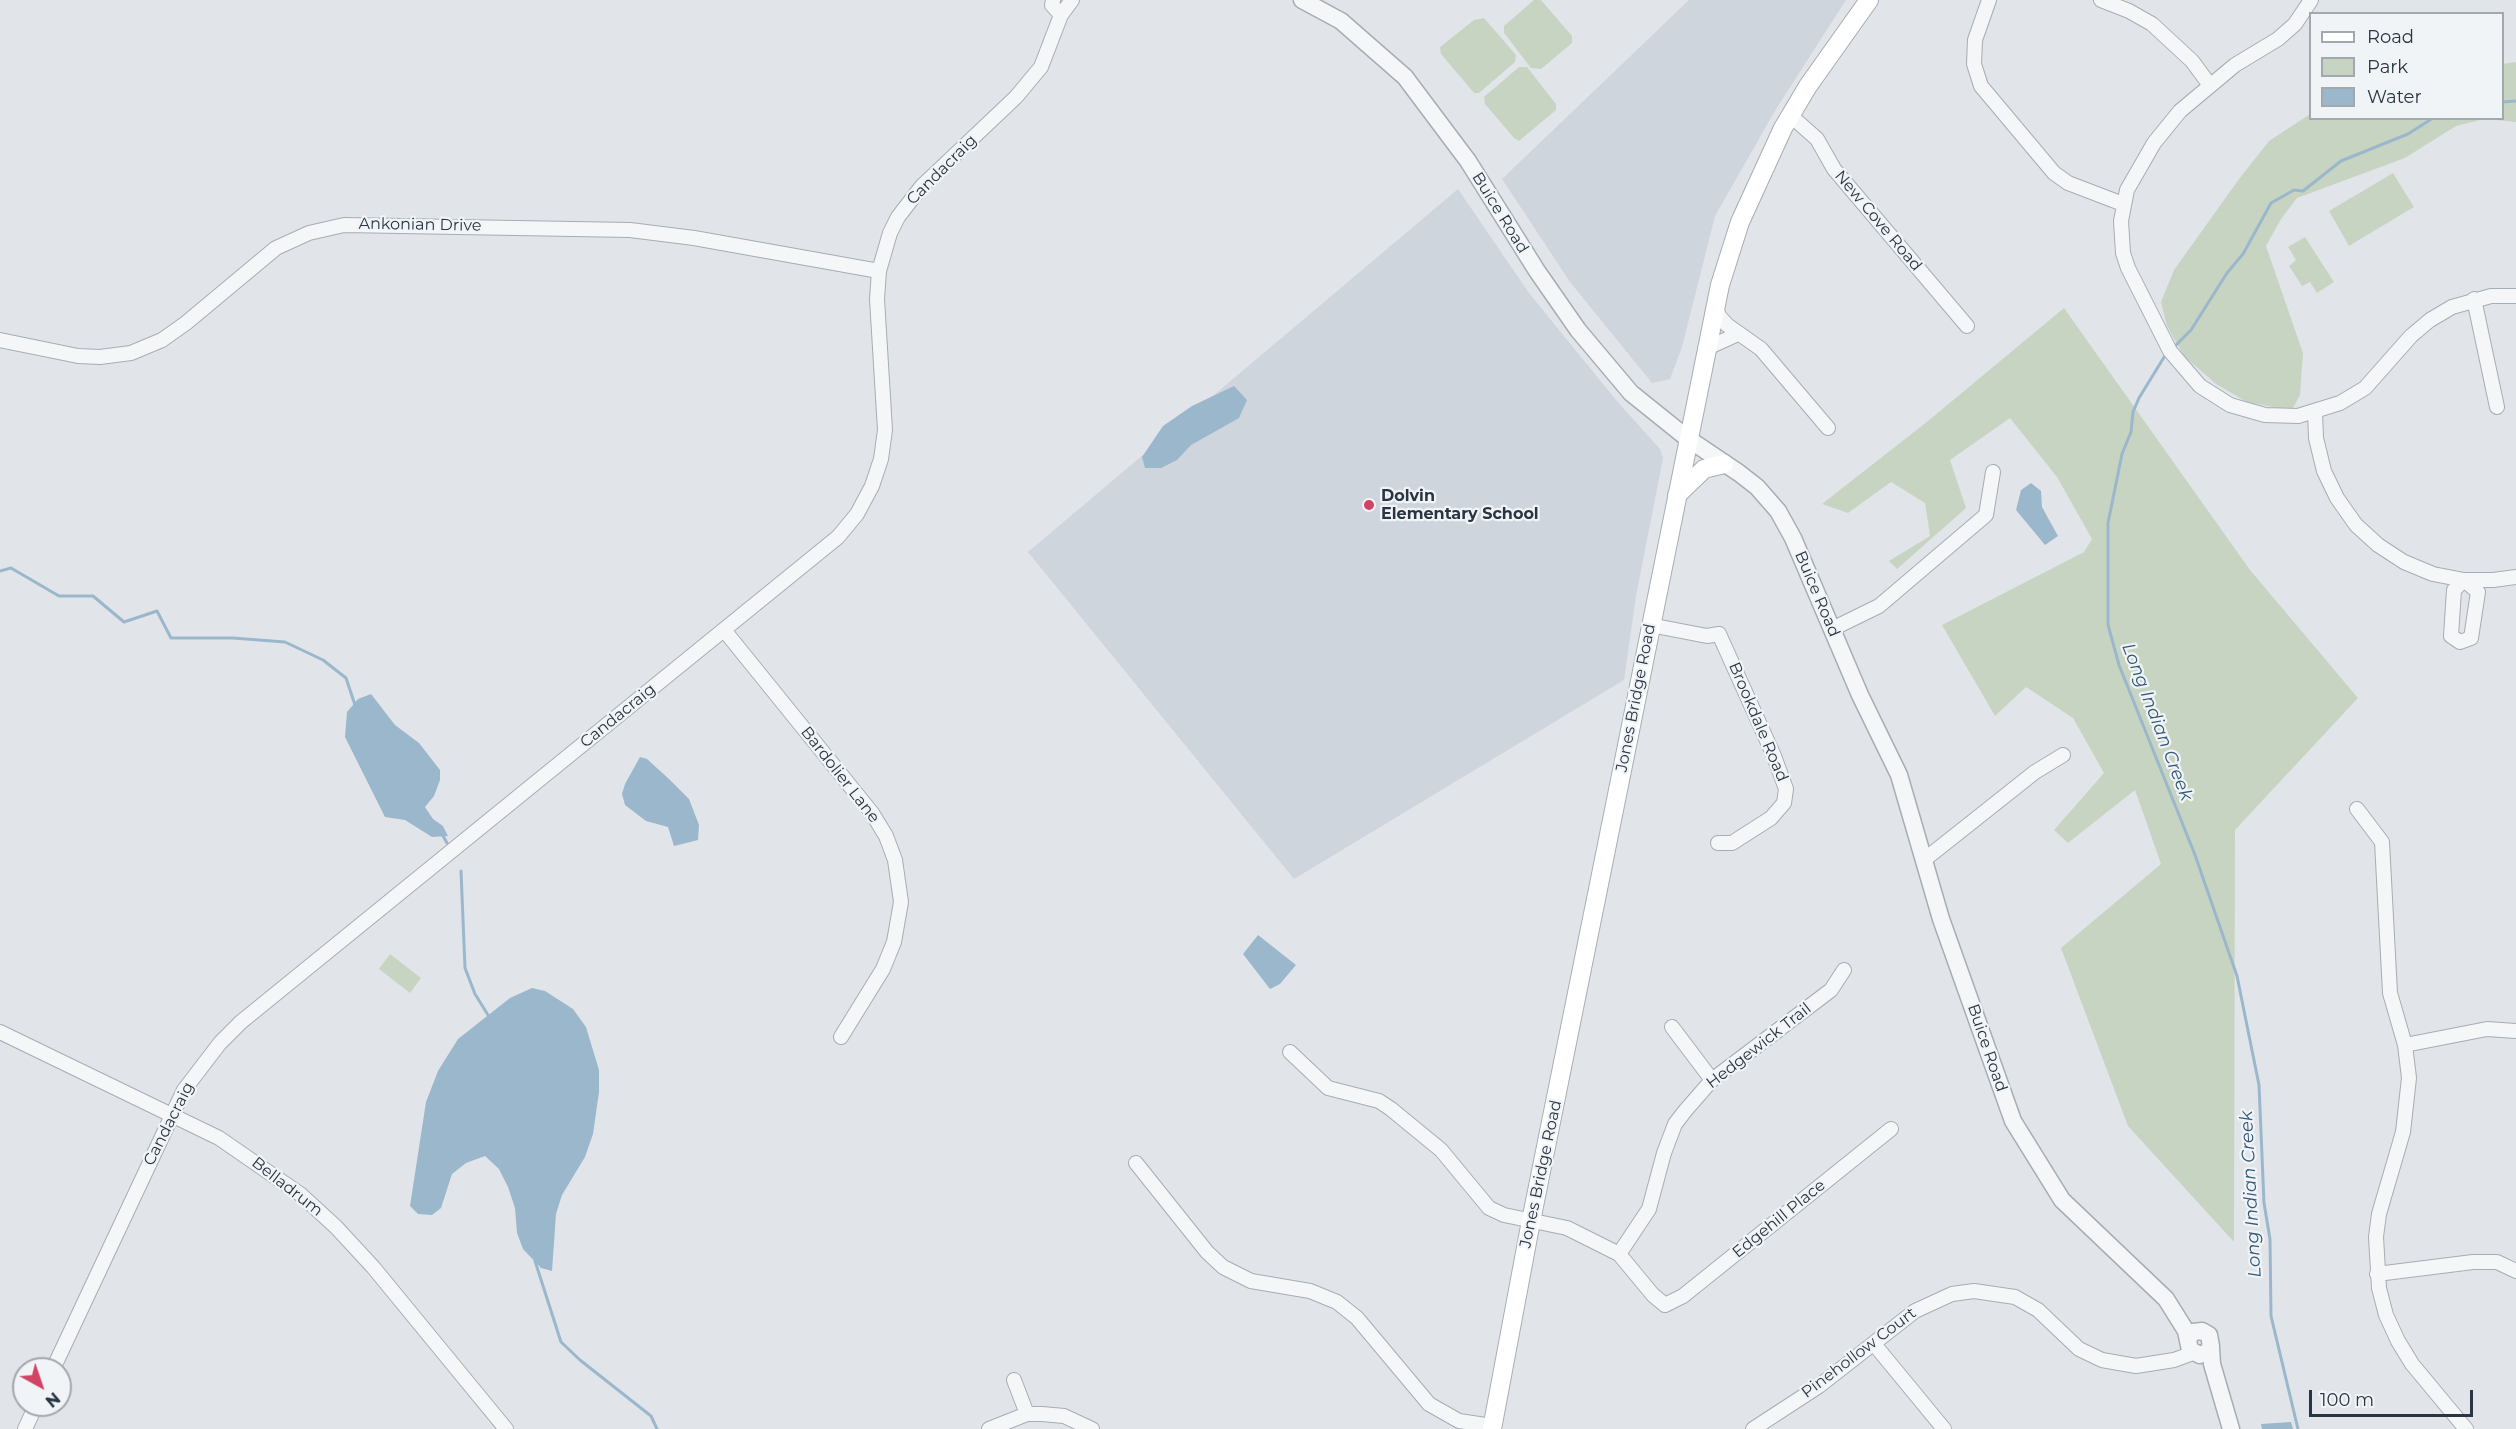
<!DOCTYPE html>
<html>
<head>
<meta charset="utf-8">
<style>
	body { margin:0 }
	#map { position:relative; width:2516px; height:1429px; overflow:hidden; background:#e1e5ea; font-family:Montserrat,sans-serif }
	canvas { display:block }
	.legend { position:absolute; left:2309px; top:12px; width:195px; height:108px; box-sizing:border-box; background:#f1f4f7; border:2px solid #a1a8af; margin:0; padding:8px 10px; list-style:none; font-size:18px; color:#293542 }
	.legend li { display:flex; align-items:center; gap:12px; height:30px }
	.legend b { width:30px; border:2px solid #a1a8af }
	.north { position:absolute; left:12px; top:1357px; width:60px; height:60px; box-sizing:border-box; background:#f1f4f7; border:2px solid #a1a8af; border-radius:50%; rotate:140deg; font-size:16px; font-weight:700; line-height:24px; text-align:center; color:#293542 }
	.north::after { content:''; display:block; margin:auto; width:21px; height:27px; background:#d24366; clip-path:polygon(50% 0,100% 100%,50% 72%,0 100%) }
	.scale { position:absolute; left:2309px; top:1390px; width:164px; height:27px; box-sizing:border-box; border:3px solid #293542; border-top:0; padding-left:8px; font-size:18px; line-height:21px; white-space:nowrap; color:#293542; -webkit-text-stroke:4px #f1f4f7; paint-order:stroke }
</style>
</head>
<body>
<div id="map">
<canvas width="2516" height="1429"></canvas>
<ul class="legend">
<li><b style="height:8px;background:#fff"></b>Road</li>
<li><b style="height:16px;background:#c8d4c2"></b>Park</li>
<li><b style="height:16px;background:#9bb7cb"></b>Water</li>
</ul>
<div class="north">N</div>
<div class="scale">100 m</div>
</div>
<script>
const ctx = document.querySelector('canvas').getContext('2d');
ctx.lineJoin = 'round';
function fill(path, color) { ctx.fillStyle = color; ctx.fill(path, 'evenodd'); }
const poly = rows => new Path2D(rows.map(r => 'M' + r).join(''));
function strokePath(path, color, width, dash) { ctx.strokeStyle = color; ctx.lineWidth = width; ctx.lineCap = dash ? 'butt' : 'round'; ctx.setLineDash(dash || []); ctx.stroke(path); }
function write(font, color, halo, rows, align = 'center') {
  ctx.font = font + ' Montserrat,sans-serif'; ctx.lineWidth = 4.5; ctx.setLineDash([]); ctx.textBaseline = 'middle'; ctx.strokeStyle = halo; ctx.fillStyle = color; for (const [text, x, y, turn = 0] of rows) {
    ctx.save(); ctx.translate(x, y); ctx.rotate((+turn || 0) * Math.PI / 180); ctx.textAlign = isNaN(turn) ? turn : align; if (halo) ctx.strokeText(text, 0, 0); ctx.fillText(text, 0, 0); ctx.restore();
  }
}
const built = poly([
	[1689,0,1846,0,1776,109,1715,216,1682,347,1670,379,1652,383,1570,282,1502,179],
	[1458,189,1529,293,1616,400,1660,449,1663,458,1636,596,1624,680,1294,879,1028,552]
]);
const green = poly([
	[1534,0,1541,0,1572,36,1572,43,1541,69,1531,68,1504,33,1504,26],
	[1484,18,1516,55,1515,62,1479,93,1474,93,1441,54,1440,47,1474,20],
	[2516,62,2516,122,2487,119,2502,118,2503,64],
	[1519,67,1527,67,1556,104,1556,110,1519,141,1514,138,1485,104,1484,97],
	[2310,114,2310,118,2484,119,2456,126,2405,158,2297,198,2281,219,2266,246,2303,353,2300,395,2293,408,2278,408,2247,402,2216,384,2184,356,2167,326,2161,302,2174,270,2239,179,2269,141],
	[2393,173,2414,207,2349,246,2329,211],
	[2305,237,2334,282,2317,293,2310,282,2302,286,2289,266,2296,260,2288,247],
	[2064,308,2250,570,2358,698,2235,830,2234,1242,2128,1126,2061,948,2161,864,2135,790,2068,843,2054,830,2104,773,2073,718,2026,687,1995,716,1942,625,2084,552,2092,539,2057,477,2010,418,1950,460,1966,508,1897,569,1889,561,1930,536,1925,503,1891,482,1848,513,1822,504,1928,421],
	[390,954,421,978,410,993,379,969]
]);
const water = poly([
	[1234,386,1247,400,1239,418,1191,445,1177,460,1161,468,1145,468,1142,457,1163,426,1192,406],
	[2031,483,2041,491,2042,507,2058,536,2045,545,2016,510,2021,490],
	[371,694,395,725,419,743,440,770,440,780,434,796,425,807,433,819,443,826,448,836,432,837,405,820,385,817,345,737,347,712,358,699],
	[640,757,647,759,669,779,689,799,699,825,698,840,674,846,668,827,646,821,625,805,622,794,625,784],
	[1258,935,1296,965,1280,984,1270,989,1243,954],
	[532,988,545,991,573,1009,586,1027,599,1070,599,1092,593,1134,585,1157,562,1195,556,1214,552,1271,541,1268,523,1249,517,1233,515,1208,508,1187,499,1169,485,1156,466,1163,452,1174,441,1208,432,1215,418,1214,410,1206,426,1102,438,1071,458,1039,510,998],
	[2291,1422,2293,1429,2262,1429,2261,1424]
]);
const stream = poly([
	[2502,102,2516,101],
	[2173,348,2191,330,2227,273,2243,254,2271,203,2294,190,2303,191,2341,161,2408,134,2433,118],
	[2166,354,2139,398,2133,412,2131,432,2122,454,2108,523,2108,625,2119,665,2195,855,2237,976,2259,1085,2264,1203,2270,1239,2271,1316,2298,1429],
	[0,571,11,568,59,596,93,596,124,622,157,611,171,638,233,638,285,642,323,660,346,678,355,705],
	[442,834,447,843],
	[461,871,465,968,475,994,488,1015],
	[535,1261,561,1342,580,1360,651,1416,657,1429]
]);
const minor = poly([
	[1053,0,1052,5,1061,15],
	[1989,0,1975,40,1974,64,1981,86,2054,173,2068,183,2123,204],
	[2101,0,2129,11,2152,24,2192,61,2209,84],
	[2311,0,2295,24,2278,39,2235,65,2180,111,2154,143,2127,190,2121,221,2123,253,2128,268,2170,351,2200,386,2230,405,2265,415,2298,416,2340,403,2365,388,2411,336,2430,320,2452,307,2491,296,2516,296],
	[1791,116,1817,139,1834,169,1967,326],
	[2474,299,2497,407],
	[1715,305,1719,316,1727,325,1761,349,1828,428],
	[0,340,78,356,100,357,131,353,162,340,186,323,276,248,309,233,344,225,630,230,694,238,879,271],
	[1705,349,1738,334],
	[2315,412,2316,438,2324,471,2337,498,2356,525,2378,545,2404,562,2433,574,2464,580,2493,580,2516,577],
	[2464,580,2478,592,2471,638,2460,642,2451,636,2454,590,2464,580],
	[1650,625,1707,636,1719,634,1774,756,1786,789,1784,803,1771,818,1732,843,1718,843],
	[1832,629,1879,606,1986,515,1993,472],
	[724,630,872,813,886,836,895,860,901,902,894,942,883,969,841,1037],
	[2357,809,2382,842,2390,993,2405,1045,2409,1078,2403,1132,2379,1214,2376,1237,2379,1288,2386,1315,2398,1341,2412,1364,2466,1429],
	[1924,860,2035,772,2063,755],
	[1672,1027,1712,1080],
	[0,1032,219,1138,300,1194,336,1227,373,1267,506,1429],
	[2405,1045,2487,1029,2516,1031],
	[1290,1052,1328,1088,1379,1101,1391,1109,1441,1150,1489,1208,1504,1215,1567,1228,1619,1254,1653,1295,1665,1305,1683,1296,1891,1129],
	[1136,1163,1207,1252,1223,1267,1251,1281,1310,1291,1337,1302,1357,1318,1429,1404,1459,1421,1492,1426],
	[1619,1254,1649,1209,1664,1153,1675,1124,1685,1111,1712,1080,1831,990,1844,970],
	[2377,1274,2473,1262,2497,1262,2516,1271],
	[1874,1344,1944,1429],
	[53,1369,184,1090,220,1043,241,1022,838,537,857,514,872,486,881,459,885,430,877,299,879,271,890,233,898,217,922,186,1016,97,1041,67,1061,15,1072,0],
	[1014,1380,1027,1414],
	[25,1429,36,1405],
	[989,1429,1027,1414,1042,1414,1064,1416,1092,1429],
	[1753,1429,1819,1386,1915,1311,1952,1294,1974,1291,2015,1297,2038,1310,2079,1349,2102,1360,2136,1366,2174,1360,2193,1353]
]);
const tertiary = poly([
	[1302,0,1341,21,1405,77,1468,161,1537,271,1578,330,1631,393,1687,438,1739,473,1757,487,1778,511,1793,538,1860,695,1899,775,1941,919,2013,1121,2062,1200,2166,1299,2186,1331,2190,1350,2200,1355,2207,1352,2211,1346,2209,1335,2202,1331,2193,1332,2188,1339],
	[2211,1348,2212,1364,2231,1429]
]);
const secondary = poly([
	[1677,495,1704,469,1724,464],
	[1492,1429,1531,1221,1720,285,1740,222,1783,128,1808,86,1869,0]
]);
const markers = [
	[1369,505,6,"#d24366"]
];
const streetNames = [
	["Candacraig",942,170,-45],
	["Buice Road",1500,213,58],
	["New Cove Road",1878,221,50],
	["Ankonian Drive",420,225,1],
	["Buice Road",1817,594,67],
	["Jones Bridge Road",1636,698,-79],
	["Candacraig",618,716,-39],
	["Brookdale Road",1758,722,67],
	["Bardolier Lane",840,775,52],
	["Hedgewick Trail",1759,1046,-38],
	["Buice Road",1987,1048,71],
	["Candacraig",169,1124,-63],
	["Jones Bridge Road",1541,1174,-78],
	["Belladrum",287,1187,38],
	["Edgehill Place",1779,1219,-39],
	["Pinehollow Court",1859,1353,-37]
];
const poiNames = [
	["Dolvin",1381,496],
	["Elementary School",1381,514]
];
const waterNames = [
	["Long Indian Creek",2157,722,69],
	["Long Indian Creek",2251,1194,-93]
];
fill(built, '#cfd5dc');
fill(green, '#c8d4c2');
fill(water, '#9bb7cb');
strokePath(stream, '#9bb7cb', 3);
strokePath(minor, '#a6adb4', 16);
strokePath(tertiary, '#a6adb4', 19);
strokePath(secondary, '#a6adb4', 20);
strokePath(minor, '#f4f6f8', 14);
strokePath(tertiary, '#f4f6f8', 16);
strokePath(secondary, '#fff', 18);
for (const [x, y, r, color] of markers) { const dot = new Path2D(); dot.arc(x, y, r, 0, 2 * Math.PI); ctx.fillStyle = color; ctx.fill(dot); strokePath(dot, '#f1f4f7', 2); }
write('16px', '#293542', '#f1f4f7', streetNames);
write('bold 16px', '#293542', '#f1f4f7', poiNames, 'left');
write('italic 18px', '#315878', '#f1f4f7', waterNames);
</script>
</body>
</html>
